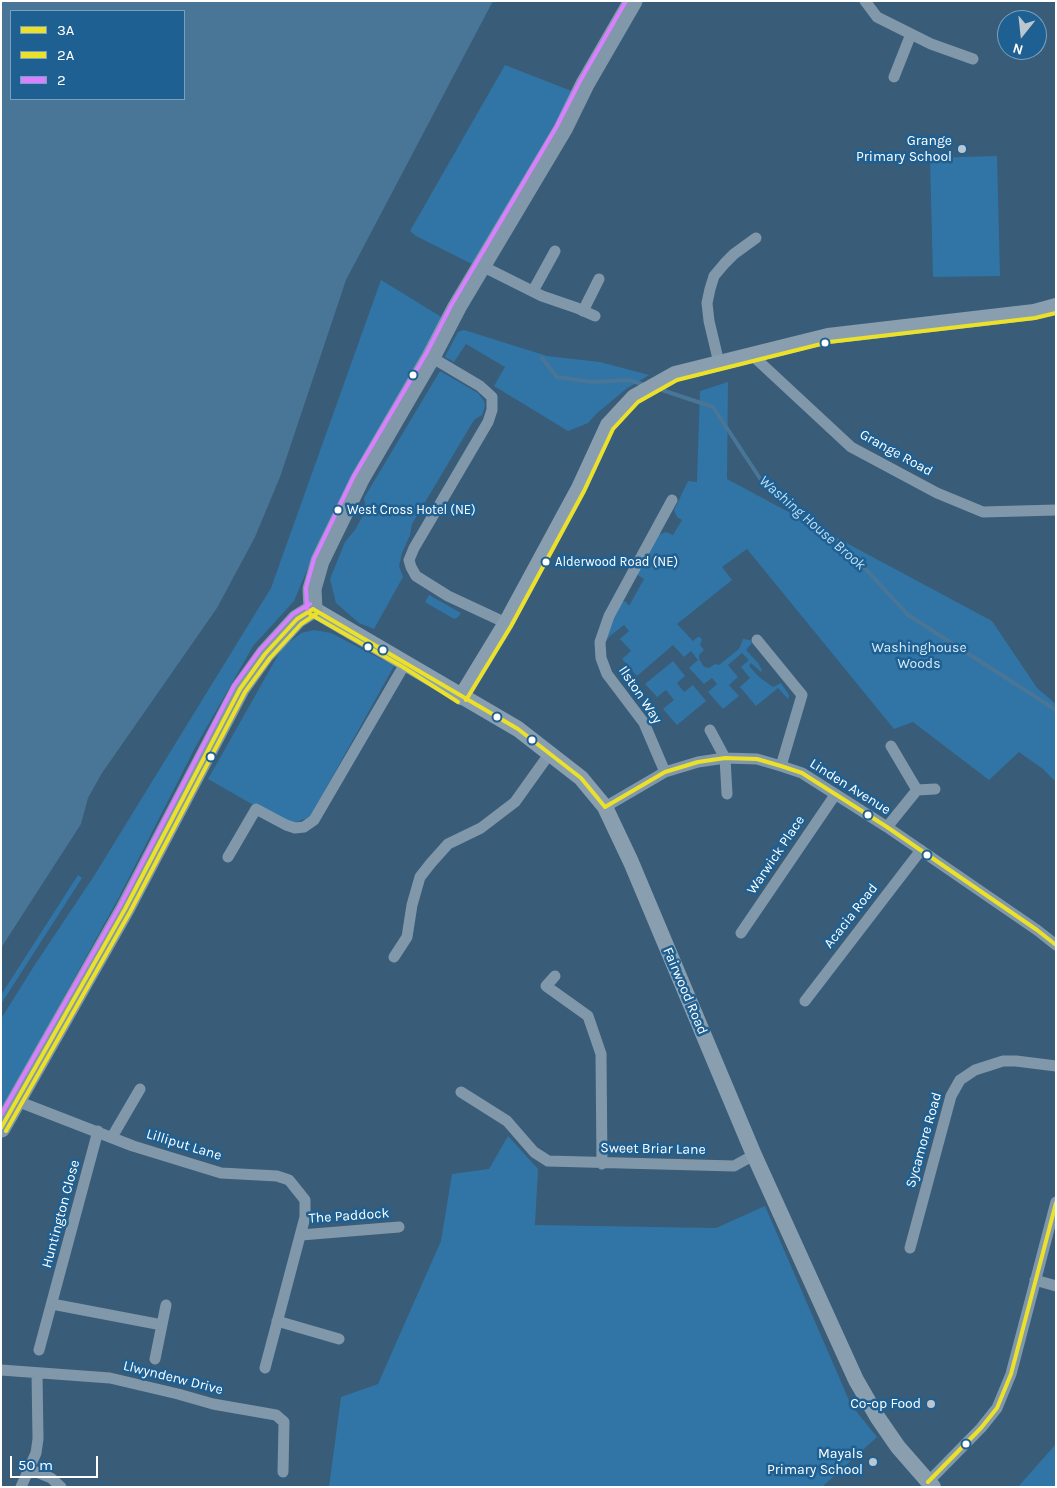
<!DOCTYPE html>
<html>
<head>
<meta charset="utf-8">
<style>
	body { margin:0 }
	#map { position:relative; width:1057px; height:1488px; overflow:hidden; background:#395c78; font-family:Karla,sans-serif }
	canvas { display:block }
	.frame { position:absolute; inset:0; border:2px solid #fff; pointer-events:none }
	.legend { position:absolute; left:10px; top:10px; width:175px; height:90px; box-sizing:border-box; background:#1f6092; border:1px solid #79a0be; margin:0; padding:6px 9px; list-style:none; font-size:15px; color:#fff }
	.legend li { display:flex; align-items:center; gap:10px; height:25px }
	.legend b { width:25px; border:1px solid #79a0be }
	.north { position:absolute; left:997px; top:10px; width:50px; height:50px; box-sizing:border-box; background:#1f6092; border:1px solid #79a0be; border-radius:50%; rotate:196deg; font-size:14px; font-weight:700; line-height:20px; text-align:center; color:#fff }
	.north::after { content:''; display:block; margin:auto; width:18px; height:22px; background:#bac6d0; clip-path:polygon(50% 0,100% 100%,50% 72%,0 100%) }
	.scale { position:absolute; left:10px; top:1456px; width:88px; height:22px; box-sizing:border-box; border:2px solid #fff; border-top:0; padding-left:6px; font-size:15px; line-height:18px; white-space:nowrap; color:#fff; -webkit-text-stroke:4px #1f6092; paint-order:stroke }
</style>
</head>
<body>
<div id="map">
<canvas width="1057" height="1488"></canvas>
<div class="frame"></div>
<ul class="legend">
<li><b style="height:6px;background:#ebe02a"></b>3A</li>
<li><b style="height:6px;background:#ebe02a"></b>2A</li>
<li><b style="height:6px;background:#d880ff"></b>2</li>
</ul>
<div class="north">N</div>
<div class="scale">50 m</div>
</div>
<script>
const ctx = document.querySelector('canvas').getContext('2d');
ctx.lineJoin = 'round';
function fill(path, color) { ctx.fillStyle = color; ctx.fill(path, 'evenodd'); }
const poly = rows => new Path2D(rows.map(r => 'M' + r).join(''));
function strokePath(path, color, width, dash) { ctx.strokeStyle = color; ctx.lineWidth = width; ctx.lineCap = dash ? 'butt' : 'round'; ctx.setLineDash(dash || []); ctx.stroke(path); }
function write(font, color, halo, rows, align = 'center') {
  ctx.font = font + ' Karla,sans-serif'; ctx.lineWidth = 5; ctx.setLineDash([]); ctx.textBaseline = 'middle'; ctx.strokeStyle = halo; ctx.fillStyle = color; for (const [text, x, y, turn = 0] of rows) {
    ctx.save(); ctx.translate(x, y); ctx.rotate((+turn || 0) * Math.PI / 180); ctx.textAlign = isNaN(turn) ? turn : align; if (halo) ctx.strokeText(text, 0, 0); ctx.fillText(text, 0, 0); ctx.restore();
  }
}
const green = poly([
	[505,65,574,92,474,265,416,236,410,231],
	[997,156,1000,276,933,277,930,158],
	[381,280,443,318,313,556,294,601,253,646,196,746,118,899,1,1111,1,1019,34,966,94,876,271,588],
	[464,330,547,356,600,362,649,375,626,389,596,414,588,423,568,431,494,386,505,367,466,344,454,362,445,357,458,332],
	[440,371,478,393,484,401,485,406,482,415,474,420,412,524,410,535,402,553,399,566,403,577,374,629,359,623,336,603,330,579,345,542,355,530,366,510,364,498],
	[728,382,727,479,992,621,1037,688,1056,704,1056,782,1043,769,1019,752,989,780,913,722,894,729,747,549,722,567,732,580,677,624,693,641,698,637,700,637,702,640,700,645,704,650,699,655,699,659,704,667,709,668,715,664,719,665,739,649,743,639,750,640,752,643,746,650,758,663,762,670,761,672,751,663,749,666,759,677,773,687,781,683,789,695,788,699,778,688,756,706,740,687,750,678,741,667,749,660,742,653,728,665,738,677,729,685,739,696,723,709,708,692,717,684,712,678,704,684,689,668,698,660,691,651,684,657,673,645,637,676,622,659,631,651,620,639,629,631,624,625,610,636,603,645,619,603,625,601,629,606,644,579,636,574,658,535,666,532,673,535,682,520,677,517,674,510,688,481,697,482,700,391],
	[429,595,461,613,458,617,454,619,425,602],
	[314,630,331,633,394,666,310,817,291,824,264,811,208,779,282,648,301,633],
	[673,661,685,676,677,683,684,692,693,685,706,701,677,725,663,709,674,700,666,690,657,697,645,684],
	[78,875,82,878,1,1004,1,995],
	[508,1136,538,1169,535,1225,716,1228,765,1206,851,1405,877,1437,822,1487,329,1487,341,1397,378,1384,441,1241,452,1174,489,1169],
	[1056,1443,1056,1487,1018,1487,1055,1445]
]);
const water = poly([
	[1,1,493,1,346,280,280,477,255,537,217,608,102,773,88,798,81,824,1,948],
	[11,11,184,11,184,99,11,99]
]);
const stream = poly([
	[542,358,557,377,592,382,629,380,645,385],
	[659,389,713,407,763,483,849,551,908,615,1056,710]
]);
const street = poly([
	[865,1,877,17,931,44,973,59],
	[894,77,911,34],
	[482,266,542,296,577,308,595,316],
	[533,291,555,251],
	[583,311,599,279],
	[752,355,851,447,937,493,983,512,1056,510],
	[431,357,480,386,492,397,492,410,488,422,414,548,409,560,411,567,416,576,448,596,506,623],
	[719,363,709,321,707,303,710,289,714,276,725,263,734,254,756,238],
	[757,640,802,695,781,766],
	[710,730,725,758,727,794],
	[665,772,644,723,607,674,601,658,600,642,609,616,672,500],
	[917,790,935,789],
	[605,807,665,772,698,762,725,758,757,759,781,766,802,773,887,827,1037,930,1056,945],
	[887,827,917,790,891,746],
	[228,857,256,809,286,825,295,828,304,827,314,820,406,662],
	[741,933,835,795],
	[394,957,407,937,412,905,420,877,431,863,448,844,481,828,515,802,550,753],
	[555,976,546,986,588,1016,601,1054,602,1164],
	[805,1001,921,850],
	[461,1092,507,1121,534,1152,548,1161,734,1166,754,1155],
	[17,1101,133,1146,221,1173,277,1176,289,1180,305,1200,305,1217,265,1368],
	[112,1137,140,1089],
	[301,1235,399,1227],
	[910,1248,951,1096,960,1080,975,1070,1003,1061,1016,1061,1056,1066],
	[1035,1280,1056,1286],
	[52,1304,162,1325],
	[277,1321,339,1339],
	[39,1350,98,1131],
	[155,1359,166,1305],
	[1,1370,110,1378,178,1394,213,1404,276,1415,284,1422,283,1472],
	[29,1469,51,1478,61,1487],
	[928,1482,981,1428,997,1408,1011,1374,1056,1202],
	[21,1487,36,1453,38,1439,37,1373]
]);
const secondary = poly([
	[313,609,518,729,581,778,605,807,631,862,754,1155,856,1380,878,1418,898,1447,933,1487],
	[461,697,506,623,579,488,608,425,634,397,675,374,828,336,1034,312,1056,306]
]);
const primary = poly([
	[1,1128,125,909,240,689,265,654,297,619,313,609,312,589,320,561,360,479,431,357,457,307,563,129,585,84,633,1]
]);
const bus1 = poly([
	[313,609,518,729,581,778,605,807],
	[605,807,665,772,698,762,725,758,757,759,781,766,802,773,887,827,1037,930,1056,945],
	[1,1128,125,909,240,689,265,654,297,619,313,609],
	[928,1482,981,1428,997,1408,1011,1374,1056,1203]
]);
const bus2 = poly([
	[310,614,403,667,458,702],
	[466,700,511,626,584,491,613,429,638,402,677,380,829,342,1035,318,1056,313],
	[6,1131,130,912,245,692,270,658,301,624,316,614]
]);
const bus3 = poly([
	[307,609,306,588,314,559,354,476,426,354,452,304,557,126,580,81,626,1],
	[1,1115,120,906,234,686,260,650,293,614,310,604]
]);
const markers = [
	[962,149,5,"#bac6d0"],
	[825,343,4.5,"#fff"],
	[413,375,4.5,"#fff"],
	[338,510,4.5,"#fff"],
	[546,562,4.5,"#fff"],
	[368,647,4.5,"#fff"],
	[383,650,4.5,"#fff"],
	[497,717,4.5,"#fff"],
	[532,740,4.5,"#fff"],
	[211,757,4.5,"#fff"],
	[868,815,4.5,"#fff"],
	[927,855,4.5,"#fff"],
	[931,1404,5,"#bac6d0"],
	[966,1444,4.5,"#fff"],
	[873,1462,5,"#bac6d0"]
];
const busNames = [
	["West Cross Hotel (NE)",347,510],
	["Alderwood Road (NE)",555,562]
];
const poiNames = [
	["Grange",952,141],
	["Primary School",952,157],
	["Co-op Food",921,1404],
	["Mayals",863,1454],
	["Primary School",863,1470]
];
const streetNames = [
	["Grange Road",896,453,29],
	["Ilston Way",640,695,56],
	["Linden Avenue",850,787,32],
	["Warwick Place",776,855,-56],
	["Acacia Road",851,916,-52],
	["Fairwood Road",685,991,67],
	["Sycamore Road",924,1140,-74],
	["Lilliput Lane",184,1145,17],
	["Sweet Briar Lane",653,1149,1],
	["Huntington Close",61,1214,-75],
	["The Paddock",349,1216,-4],
	["Llwynderw Drive",173,1378,14]
];
const parkNames = [
	["Washinghouse",919,648],
	["Woods",919,664]
];
const waterNames = [
	["Washing House Brook",812,523,41]
];
fill(green, '#3175a6');
fill(water, '#497597');
strokePath(stream, '#497597', 4);
strokePath(street, '#8198ab', 11);
strokePath(secondary, '#899faf', 16);
strokePath(primary, '#8098a9', 19);
strokePath(bus1, '#ebe02a', 4);
strokePath(bus2, '#ebe02a', 4);
strokePath(bus3, '#d880ff', 4);
for (const [x, y, r, color] of markers) { const dot = new Path2D(); dot.arc(x, y, r, 0, 2 * Math.PI); ctx.fillStyle = color; ctx.fill(dot); strokePath(dot, '#1f6092', 2); }
write('13px', '#fff', '#1f6092', busNames, 'left');
write('14px', '#fff', '#1f6092', poiNames, 'right');
write('14px', '#fff', '#1f6092', streetNames);
write('14px', '#d6ebfa', '#1f6092', parkNames);
write('italic 15px', '#bdddf4', '#1f6092', waterNames);
</script>
</body>
</html>
